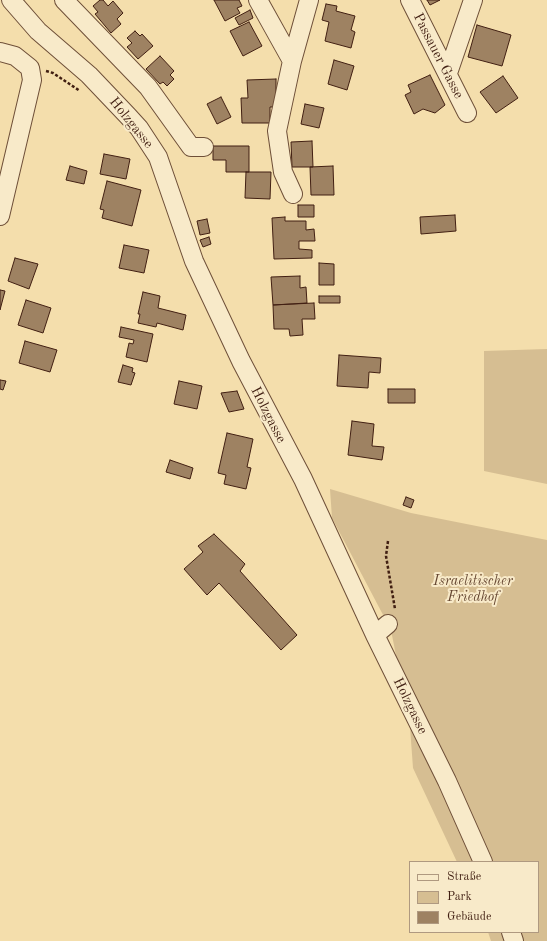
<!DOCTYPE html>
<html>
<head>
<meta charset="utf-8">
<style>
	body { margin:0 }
	#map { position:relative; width:547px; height:941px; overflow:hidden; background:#f4deac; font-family:"Old Standard TT",serif }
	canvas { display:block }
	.legend { position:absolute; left:409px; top:861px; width:130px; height:72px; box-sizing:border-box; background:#f8eac9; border:1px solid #af9980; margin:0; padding:5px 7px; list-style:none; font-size:12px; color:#411f12 }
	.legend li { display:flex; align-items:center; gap:8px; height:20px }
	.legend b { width:20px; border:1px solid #af9980 }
</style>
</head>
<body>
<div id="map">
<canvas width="547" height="941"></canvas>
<ul class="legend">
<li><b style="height:5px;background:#f8eac9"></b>Straße</li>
<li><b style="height:11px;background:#d6be92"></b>Park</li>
<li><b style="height:11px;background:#9e8262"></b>Gebäude</li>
</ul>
</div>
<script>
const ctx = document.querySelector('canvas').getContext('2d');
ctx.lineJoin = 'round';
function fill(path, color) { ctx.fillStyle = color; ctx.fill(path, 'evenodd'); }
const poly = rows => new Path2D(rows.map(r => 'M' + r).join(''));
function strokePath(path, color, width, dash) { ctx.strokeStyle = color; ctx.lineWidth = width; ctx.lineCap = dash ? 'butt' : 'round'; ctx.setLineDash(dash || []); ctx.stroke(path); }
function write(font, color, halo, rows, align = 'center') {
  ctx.font = font + ' "Old Standard TT",serif'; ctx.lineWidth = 4; ctx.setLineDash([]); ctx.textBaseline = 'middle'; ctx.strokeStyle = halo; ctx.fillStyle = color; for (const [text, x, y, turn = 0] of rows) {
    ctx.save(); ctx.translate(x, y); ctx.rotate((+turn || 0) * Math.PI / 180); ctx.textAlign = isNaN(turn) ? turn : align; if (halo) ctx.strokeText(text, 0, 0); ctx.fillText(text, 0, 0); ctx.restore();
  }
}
const green = poly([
	[547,349,547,484,484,471,484,351],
	[330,489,411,513,547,540,547,941,491,941,488,932,538,932,538,862,457,862,413,768,410,727,391,630,332,518]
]);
const building = poly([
	[100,0,103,0,108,6,113,1,123,13,117,19,121,24,111,33,95,14,98,12,93,6,100,0],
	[214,0,239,0,242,6,237,8,240,13,225,21,214,0],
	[427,0,440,0,430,5,427,0],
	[326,4,337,6,336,11,355,16,351,30,355,32,351,48,325,41,329,22,322,20,326,4],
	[250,10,253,18,239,25,235,18,250,10],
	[249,22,262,46,243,56,230,31,249,22],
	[477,25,511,35,502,66,468,57,477,25],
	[135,31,140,36,142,34,153,46,138,59,127,47,132,43,127,38,135,31],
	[160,56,174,71,170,75,174,79,167,86,163,82,160,84,146,69,160,56],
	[334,60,354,66,347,90,328,84,334,60],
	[430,75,445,105,435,113,423,109,414,114,405,95,411,92,408,85,430,75],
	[503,76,518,98,496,113,480,92,503,76],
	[276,79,276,107,270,107,270,123,242,123,241,98,248,98,247,80,276,79],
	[221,97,231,117,217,124,207,104,221,97],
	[305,104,324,108,319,128,301,124,305,104],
	[312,141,313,167,292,167,291,142,312,141],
	[213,146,249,146,249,172,226,172,226,160,213,160,213,146],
	[104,154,130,159,126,179,100,174,104,154],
	[70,166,87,171,84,184,66,180,70,166],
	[333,166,334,195,311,195,310,167,333,166],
	[246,172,271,172,270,199,245,198,246,172],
	[107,181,141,190,132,226,102,218,104,210,100,209,107,181],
	[298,205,314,205,314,217,298,217,298,205],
	[455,215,456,231,421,234,420,217,455,215],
	[285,217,285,221,306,221,306,230,314,229,315,241,299,241,299,249,312,250,312,258,274,259,272,218,285,217],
	[207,219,210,233,200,235,197,221,207,219],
	[209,237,211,244,203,247,200,240,209,237],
	[124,245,149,250,144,273,119,268,124,245],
	[15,258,38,264,29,289,8,281,15,258],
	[319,263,334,264,334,285,319,285,319,263],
	[300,276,300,288,306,287,307,303,273,305,271,277,300,276],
	[0,290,5,291,0,310,0,290],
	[143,292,160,296,158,308,186,315,183,330,157,323,156,327,138,323,140,314,138,314,143,292],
	[319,296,340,296,340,303,319,303,319,296],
	[26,300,51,308,43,333,18,325,26,300],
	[314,303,315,319,302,319,303,335,290,336,289,329,274,329,273,305,314,303],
	[121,327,153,334,147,362,126,357,129,343,133,344,134,340,119,337,121,327],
	[25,341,57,350,50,372,19,363,25,341],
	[339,355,381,358,380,373,369,372,368,388,337,386,339,355],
	[123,365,133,368,132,372,135,373,131,385,118,382,123,365],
	[0,380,6,381,3,390,0,389,0,380],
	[179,381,202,386,197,409,174,404,179,381],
	[388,389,415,389,415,403,388,403,388,389],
	[237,391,244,409,229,412,221,393,237,391],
	[352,421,374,424,372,446,384,447,382,460,348,455,352,421],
	[227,433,253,439,247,467,251,468,246,489,224,484,226,475,218,473,227,433],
	[170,460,193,468,190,479,166,472,170,460],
	[406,497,414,500,411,508,403,505,406,497],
	[214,534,245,564,240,571,297,635,281,650,219,583,207,595,184,569,203,552,198,546,214,534]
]);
const path = poly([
	[46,71,53,73,80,91],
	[388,541,386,556,395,609]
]);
const minor = poly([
	[11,0,38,31,89,75,128,116,139,128,158,157,194,261,241,361,303,479,375,635,447,781,483,862],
	[64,0,148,87,191,147,204,147],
	[258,0,292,61,277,131,283,172,293,194],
	[410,0,467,113],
	[0,52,15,56,30,68,32,80,0,216],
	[292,61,309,0],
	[448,73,473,0],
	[375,635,388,624],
	[511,932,514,941]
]);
const streetNames = [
	["Passauer Gasse",438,56,63],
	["Holzgasse",131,123,51],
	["Holzgasse",268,415,63],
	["Holzgasse",410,706,64]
];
const parkNames = [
	["Israelitischer",473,581],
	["Friedhof",473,597]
];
fill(green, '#d6be92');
fill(building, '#9e8262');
strokePath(building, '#411f12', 1);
strokePath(minor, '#6e4f38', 20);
strokePath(path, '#411f12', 2.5, [3, 2]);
strokePath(minor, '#f8eac9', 18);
write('14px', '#411f12', '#f8eac9', streetNames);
write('italic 14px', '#664732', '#f8eac9', parkNames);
</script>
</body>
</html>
